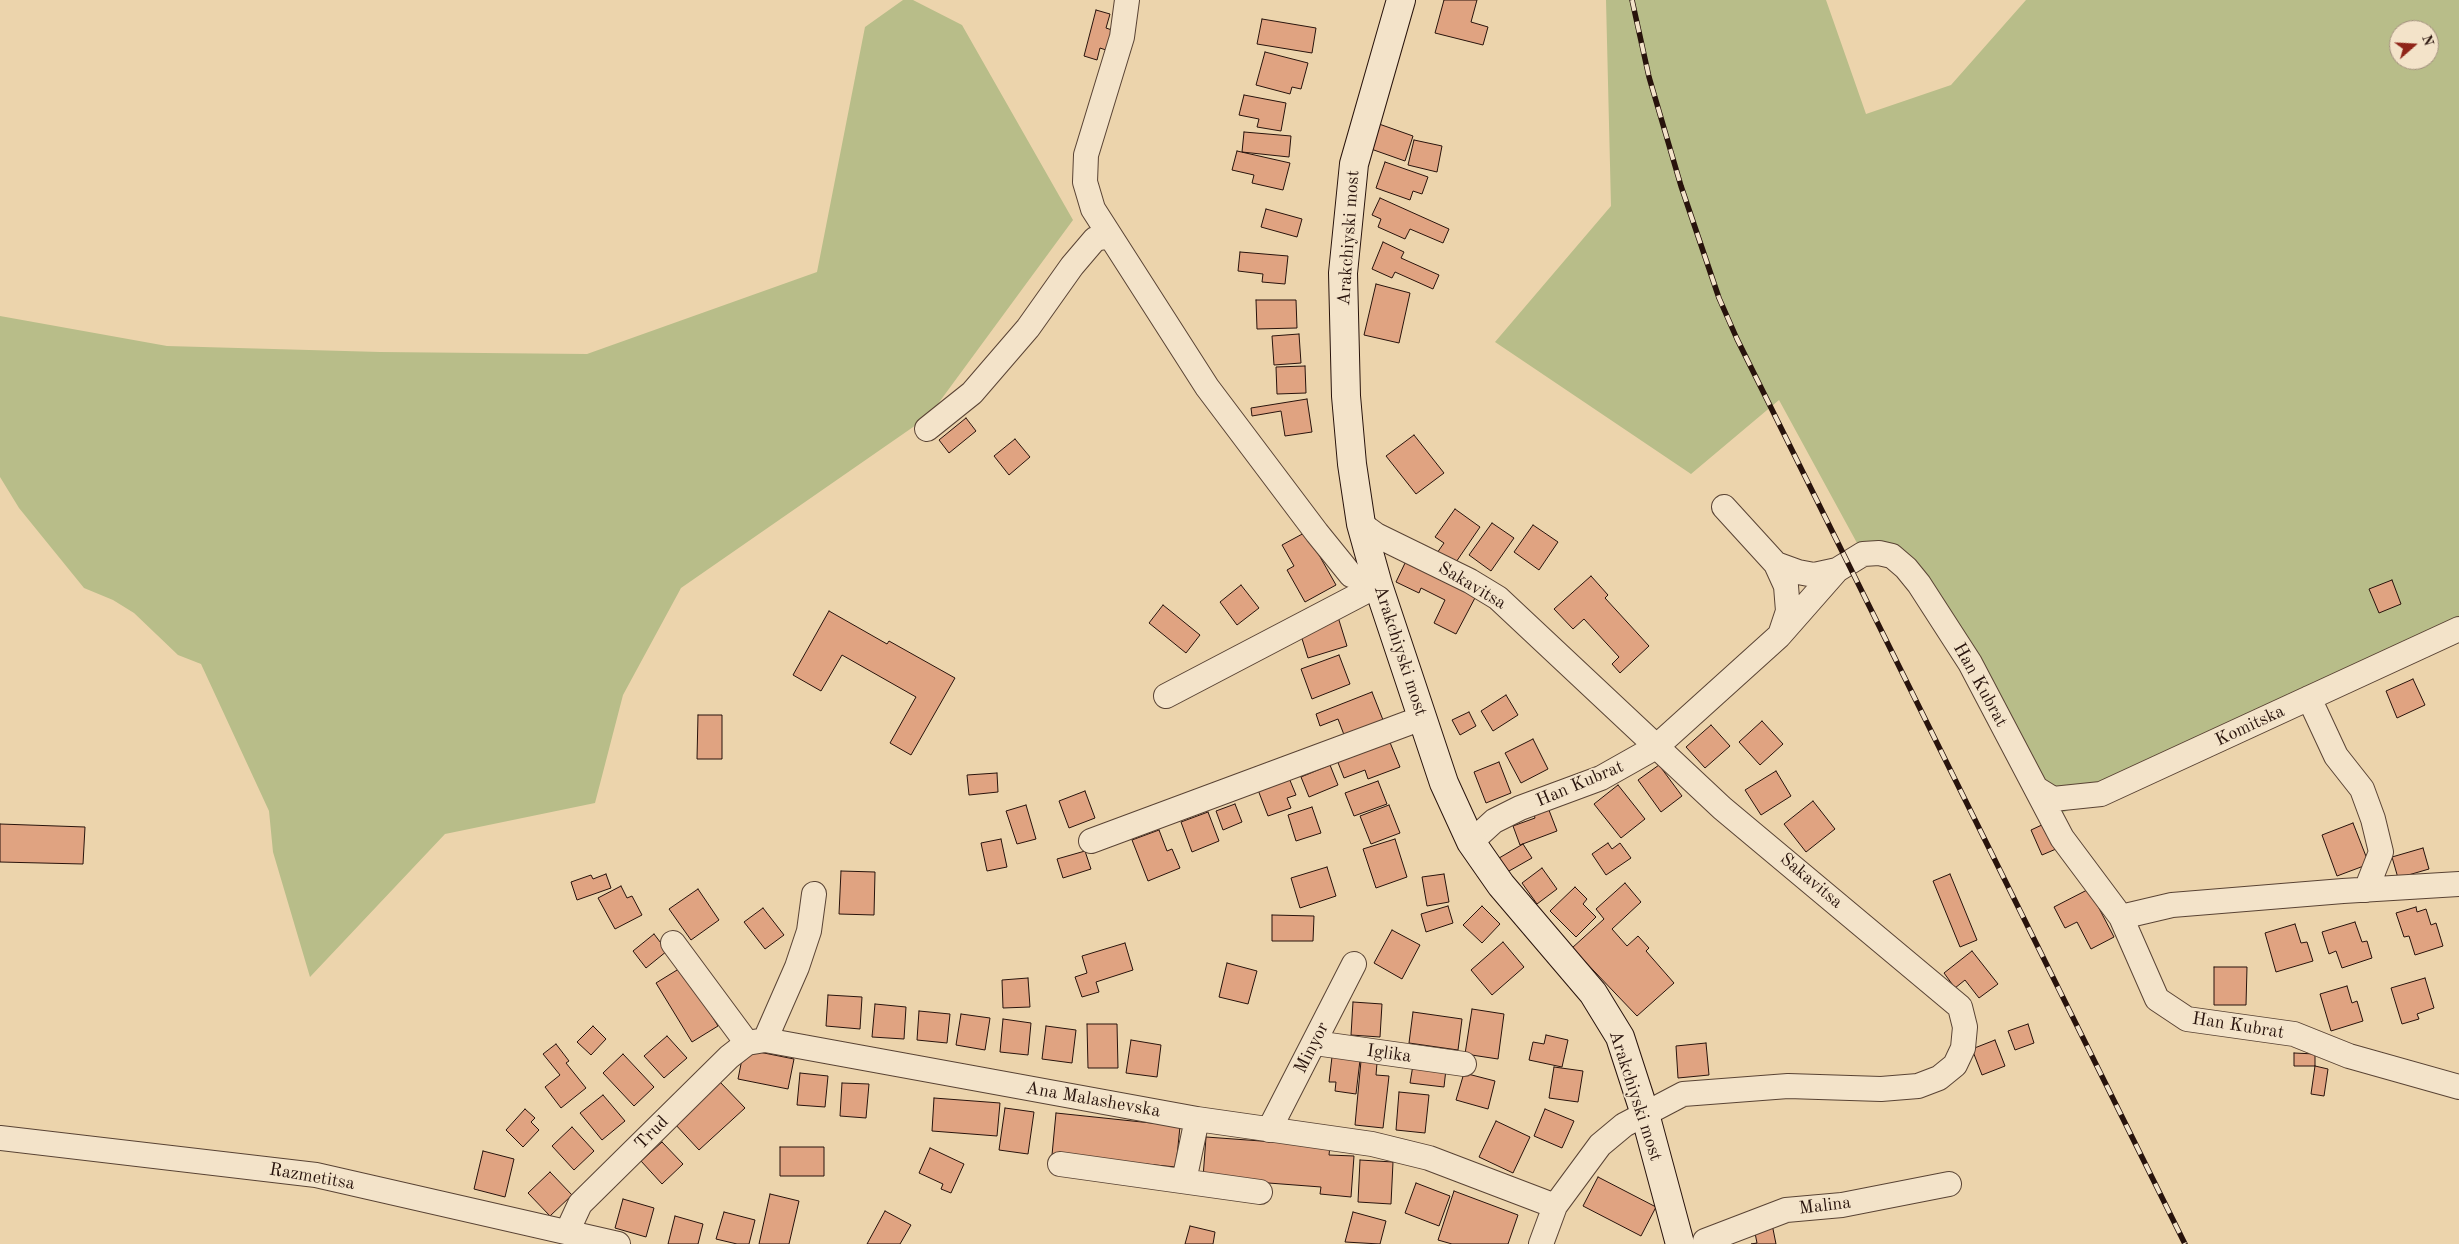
<!DOCTYPE html>
<html>
<head>
<meta charset="utf-8">
<style>
	body { margin:0 }
	#map { position:relative; width:2459px; height:1244px; overflow:hidden; background:#ecd4ac; font-family:"Old Standard TT",serif }
	canvas { display:block }
	.north { position:absolute; left:2389px; top:20px; width:50px; height:50px; box-sizing:border-box; background:#f3e3c9; border:1px solid #a2907d; border-radius:50%; rotate:71deg; font-size:14px; font-weight:700; line-height:20px; text-align:center; color:#28130c }
	.north::after { content:''; display:block; margin:auto; width:18px; height:22px; background:#8f2418; clip-path:polygon(50% 0,100% 100%,50% 72%,0 100%) }
</style>
</head>
<body>
<div id="map">
<canvas width="2459" height="1244"></canvas>
<div class="north">N</div>
</div>
<script>
const ctx = document.querySelector('canvas').getContext('2d');
ctx.lineJoin = 'round';
function fill(path, color) { ctx.fillStyle = color; ctx.fill(path, 'evenodd'); }
const poly = rows => new Path2D(rows.map(r => 'M' + r).join(''));
function strokePath(path, color, width, dash) { ctx.strokeStyle = color; ctx.lineWidth = width; ctx.lineCap = dash ? 'butt' : 'round'; ctx.setLineDash(dash || []); ctx.stroke(path); }
function write(font, color, halo, rows, align = 'center') {
  ctx.font = font + ' "Old Standard TT",serif'; ctx.lineWidth = 4; ctx.setLineDash([]); ctx.textBaseline = 'middle'; ctx.strokeStyle = halo; ctx.fillStyle = color; for (const [text, x, y, turn = 0] of rows) {
    ctx.save(); ctx.translate(x, y); ctx.rotate((+turn || 0) * Math.PI / 180); ctx.textAlign = isNaN(turn) ? turn : align; if (halo) ctx.strokeText(text, 0, 0); ctx.fillText(text, 0, 0); ctx.restore();
  }
}
const green = poly([
	[903,0,913,0,962,25,1073,220,929,416,681,588,623,695,595,803,445,834,310,977,273,852,269,811,201,664,178,655,134,613,113,600,84,588,19,508,0,477,0,316,167,346,380,352,587,354,817,272,865,27],
	[1606,0,1826,0,1866,114,1951,85,2026,0,2459,0,2459,619,2052,818,1919,584,1863,554,1779,400,1691,474,1495,342,1611,206],
	[2399,30,2429,30,2429,60,2399,60]
]);
const building = poly([
	[1444,0,1477,0,1471,22,1488,27,1483,45,1435,33,1444,0],
	[1096,10,1110,14,1106,28,1112,30,1106,50,1100,48,1097,60,1084,56,1096,10],
	[1262,19,1316,28,1312,53,1257,44,1262,19],
	[1265,52,1308,63,1301,89,1292,87,1290,94,1256,85,1265,52],
	[1244,95,1286,103,1281,131,1257,127,1259,119,1239,115,1244,95],
	[1379,124,1413,136,1405,161,1371,149,1379,124],
	[1244,132,1291,136,1289,157,1242,152,1244,132],
	[1414,140,1442,146,1437,172,1408,165,1414,140],
	[1237,151,1290,163,1283,190,1252,183,1254,175,1232,170,1237,151],
	[1385,162,1428,177,1422,194,1413,191,1410,200,1376,188,1385,162],
	[1380,198,1449,229,1443,243,1410,229,1405,239,1378,227,1381,219,1372,215,1380,198],
	[1266,209,1302,219,1297,237,1261,227,1266,209],
	[1383,242,1404,252,1401,258,1439,275,1433,289,1395,272,1392,278,1372,269,1383,242],
	[1240,252,1288,256,1285,284,1262,282,1263,274,1238,271,1240,252],
	[1376,284,1410,293,1399,343,1364,335,1376,284],
	[1256,300,1296,300,1297,328,1257,329,1256,300],
	[1299,334,1301,363,1274,365,1272,336,1299,334],
	[1305,366,1306,393,1277,394,1276,367,1305,366],
	[1307,399,1312,432,1285,436,1281,411,1252,416,1251,408,1307,399],
	[966,418,976,431,949,453,939,440,966,418],
	[1414,435,1444,473,1416,494,1386,456,1414,435],
	[1015,439,1030,457,1009,475,994,456,1015,439],
	[1455,509,1480,527,1454,565,1437,553,1444,543,1435,537,1455,509],
	[1492,523,1514,538,1491,571,1469,555,1492,523],
	[1533,525,1558,542,1539,570,1514,552,1533,525],
	[1306,532,1336,585,1305,602,1287,570,1294,566,1282,545,1306,532],
	[1406,561,1476,596,1456,634,1434,623,1445,600,1421,588,1419,593,1396,582,1406,561],
	[1591,576,1608,595,1605,598,1649,646,1620,673,1612,664,1619,657,1584,619,1573,629,1554,609,1591,576],
	[2392,580,2401,604,2379,613,2369,589,2392,580],
	[1241,585,1259,608,1237,625,1220,602,1241,585],
	[1163,605,1200,635,1186,653,1149,623,1163,605],
	[829,611,887,644,889,641,955,678,911,755,890,743,916,697,842,655,821,691,793,675,829,611],
	[1338,617,1347,646,1308,658,1299,629,1338,617],
	[1339,655,1350,684,1312,699,1301,669,1339,655],
	[2413,679,2425,705,2397,718,2386,691,2413,679],
	[1372,692,1385,725,1346,740,1338,719,1320,726,1316,714,1372,692],
	[1506,695,1518,715,1493,731,1481,711,1506,695],
	[1469,712,1476,726,1460,735,1452,720,1469,712],
	[698,715,722,715,722,759,697,759,698,715],
	[1762,721,1783,744,1760,765,1739,742,1762,721],
	[1711,725,1730,746,1705,768,1686,747,1711,725],
	[1533,739,1548,769,1521,783,1505,753,1533,739],
	[1389,740,1400,767,1368,779,1365,770,1344,778,1337,760,1389,740],
	[1499,762,1511,793,1486,803,1474,772,1499,762],
	[1330,765,1338,785,1309,797,1301,777,1330,765],
	[1659,765,1682,796,1661,812,1638,780,1659,765],
	[1776,771,1791,796,1761,815,1745,790,1776,771],
	[997,773,998,792,969,795,967,775,997,773],
	[1289,778,1296,795,1287,798,1291,808,1268,816,1258,790,1289,778],
	[1378,781,1387,804,1354,816,1345,793,1378,781],
	[1618,785,1645,819,1621,838,1594,804,1618,785],
	[1085,791,1095,818,1069,828,1059,801,1085,791],
	[1813,801,1835,829,1806,852,1784,824,1813,801],
	[1235,804,1242,822,1223,830,1216,811,1235,804],
	[1026,805,1036,839,1017,844,1006,811,1026,805],
	[1389,805,1400,833,1371,844,1360,816,1389,805],
	[1547,805,1557,831,1520,845,1513,826,1535,818,1533,810,1547,805],
	[1312,807,1321,833,1296,841,1288,815,1312,807],
	[1208,812,1219,841,1192,852,1181,822,1208,812],
	[2353,823,2369,864,2337,876,2322,835,2353,823],
	[0,824,85,827,83,864,0,862,0,824],
	[2044,824,2056,849,2042,855,2031,830,2044,824],
	[1159,830,1167,851,1172,849,1180,868,1148,881,1132,840,1159,830],
	[1001,839,1007,867,987,871,981,843,1001,839],
	[1395,839,1407,877,1376,888,1363,849,1395,839],
	[1608,843,1612,849,1620,843,1631,858,1606,875,1592,854,1608,843],
	[1523,844,1532,858,1502,875,1494,861,1523,844],
	[2423,848,2429,869,2398,878,2392,857,2423,848],
	[1085,851,1091,869,1063,878,1057,859,1085,851],
	[1327,867,1336,896,1300,908,1291,878,1327,867],
	[1542,868,1557,889,1537,904,1522,883,1542,868],
	[841,871,875,872,874,915,839,914,841,871],
	[606,874,611,888,577,900,571,882,591,875,593,879,606,874],
	[1444,874,1449,902,1427,906,1422,877,1444,874],
	[1950,874,1977,940,1960,947,1933,881,1950,874],
	[1625,883,1641,902,1612,929,1627,946,1638,936,1649,948,1646,951,1674,983,1637,1016,1572,948,1604,919,1596,909,1625,883],
	[621,886,627,898,632,896,642,915,615,929,598,898,621,886],
	[1575,887,1587,899,1583,904,1596,917,1576,937,1550,911,1575,887],
	[698,889,719,920,691,940,669,909,698,889],
	[2089,889,2114,937,2091,949,2077,922,2065,928,2054,907,2089,889],
	[1448,906,1453,923,1426,932,1421,914,1448,906],
	[1482,906,1500,924,1482,943,1463,925,1482,906],
	[2416,907,2417,912,2426,909,2431,925,2436,923,2443,946,2415,955,2409,936,2404,937,2396,913,2416,907],
	[763,908,784,935,765,949,744,922,763,908],
	[1272,915,1314,916,1313,941,1272,941,1272,915],
	[2355,922,2362,942,2367,941,2372,958,2342,968,2336,951,2329,954,2322,932,2355,922],
	[2295,924,2301,943,2307,942,2313,961,2276,972,2265,933,2295,924],
	[1392,930,1420,945,1402,979,1374,963,1392,930],
	[654,934,667,951,646,968,633,951,654,934],
	[1503,942,1524,967,1492,995,1471,970,1503,942],
	[1125,943,1133,970,1096,982,1099,992,1082,997,1075,977,1087,973,1082,956,1125,943],
	[1972,951,1998,984,1979,998,1965,980,1955,988,1944,973,1972,951],
	[1227,963,1257,971,1248,1004,1219,997,1227,963],
	[682,967,718,1026,692,1042,656,983,682,967],
	[2214,967,2247,967,2246,1005,2214,1005,2214,967],
	[1028,978,1030,1007,1003,1008,1002,980,1028,978],
	[2425,978,2434,1008,2417,1014,2419,1019,2402,1024,2391,988,2425,978],
	[2347,986,2352,1003,2357,1001,2363,1021,2331,1031,2320,994,2347,986],
	[828,995,862,997,860,1029,826,1026,828,995],
	[1353,1002,1382,1004,1380,1037,1351,1035,1353,1002],
	[875,1004,906,1007,904,1039,872,1037,875,1004],
	[1472,1009,1504,1014,1498,1059,1465,1054,1472,1009],
	[919,1011,950,1014,947,1043,917,1040,919,1011],
	[1413,1012,1462,1019,1458,1050,1409,1043,1413,1012],
	[961,1014,990,1018,985,1050,956,1045,961,1014],
	[1003,1019,1031,1023,1028,1055,1000,1052,1003,1019],
	[1087,1024,1117,1024,1118,1068,1088,1068,1087,1024],
	[2028,1024,2034,1043,2015,1050,2008,1031,2028,1024],
	[593,1026,606,1039,591,1055,577,1042,593,1026],
	[1046,1026,1076,1030,1072,1063,1042,1059,1046,1026],
	[1546,1035,1568,1040,1562,1067,1529,1060,1533,1042,1544,1044,1546,1035],
	[667,1036,687,1058,664,1078,644,1056,667,1036],
	[1131,1040,1161,1045,1157,1077,1126,1073,1131,1040],
	[1995,1040,2005,1066,1982,1075,1972,1049,1995,1040],
	[1706,1043,1709,1075,1678,1078,1676,1046,1706,1043],
	[556,1044,569,1061,566,1063,586,1088,561,1108,545,1087,560,1075,543,1054,556,1044],
	[744,1049,794,1059,788,1089,738,1079,744,1049],
	[2294,1053,2315,1054,2315,1066,2294,1066,2294,1053],
	[623,1054,654,1087,634,1106,603,1073,623,1054],
	[1332,1057,1360,1060,1356,1094,1335,1091,1336,1082,1329,1082,1332,1057],
	[1361,1061,1377,1063,1376,1075,1389,1076,1383,1128,1355,1125,1361,1061],
	[1413,1065,1446,1069,1444,1087,1410,1083,1413,1065],
	[2315,1066,2328,1069,2324,1096,2311,1094,2315,1066],
	[1554,1067,1583,1071,1578,1102,1549,1098,1554,1067],
	[800,1073,828,1076,825,1107,797,1105,800,1073],
	[1464,1073,1495,1081,1488,1109,1456,1100,1464,1073],
	[719,1081,745,1108,699,1150,674,1123,719,1081],
	[842,1083,869,1084,866,1118,840,1116,842,1083],
	[1399,1092,1429,1095,1425,1133,1396,1130,1399,1092],
	[603,1095,625,1121,602,1140,580,1113,603,1095],
	[934,1098,1000,1103,997,1136,932,1131,934,1098],
	[1005,1108,1034,1112,1028,1154,999,1150,1005,1108],
	[525,1109,535,1118,531,1122,539,1130,523,1147,506,1130,525,1109],
	[1545,1109,1574,1121,1562,1148,1534,1136,1545,1109],
	[1056,1113,1180,1126,1176,1167,1052,1155,1056,1113],
	[1496,1121,1530,1137,1513,1173,1479,1157,1496,1121],
	[572,1127,594,1151,574,1170,552,1146,572,1127],
	[1206,1137,1330,1146,1329,1155,1354,1156,1351,1197,1320,1194,1321,1187,1203,1178,1206,1137],
	[662,1142,683,1164,662,1184,641,1161,662,1142],
	[780,1147,824,1147,824,1176,780,1176,780,1147],
	[930,1148,964,1164,951,1193,941,1189,943,1184,919,1173,930,1148],
	[483,1151,514,1159,505,1197,474,1189,483,1151],
	[1360,1160,1393,1162,1391,1204,1358,1202,1360,1160],
	[550,1172,572,1195,550,1216,528,1193,550,1172],
	[1598,1177,1656,1207,1641,1236,1583,1206,1598,1177],
	[1416,1183,1450,1196,1439,1226,1405,1213,1416,1183],
	[1454,1191,1518,1215,1508,1244,1452,1244,1438,1240,1454,1191],
	[770,1194,799,1201,789,1244,759,1244,770,1194],
	[623,1199,654,1208,646,1237,615,1228,623,1199],
	[885,1211,911,1225,900,1244,867,1244,885,1211],
	[724,1212,755,1220,749,1244,737,1244,716,1239,724,1212],
	[1353,1212,1386,1221,1380,1244,1345,1242,1353,1212],
	[675,1216,703,1224,698,1244,668,1244,675,1216],
	[1772,1224,1776,1244,1751,1244,1757,1243,1754,1228,1772,1224],
	[1190,1226,1215,1232,1213,1244,1185,1244,1190,1226]
]);
const street = poly([
	[1127,0,1122,37,1086,155,1085,182,1093,209,1207,387,1317,533,1351,575,1378,585,1166,696],
	[927,429,972,393,1028,328,1072,266,1095,239,1109,236],
	[1724,507,1776,564,1786,586,1788,611,1781,632],
	[1361,524,1376,535,1470,581,1498,598,1722,808,1960,1007,1965,1027,1963,1048,1955,1065,1939,1078,1918,1086,1881,1089,1788,1086,1683,1094,1624,1125,1600,1145,1555,1206,1541,1244],
	[1776,564,1798,572,1814,575,1837,570],
	[2309,698,2336,756,2362,789,2373,819,2381,852,2366,890],
	[2037,789,2053,799,2101,794,2459,629],
	[1091,841,1422,718],
	[1471,842,1494,821,1520,808,1601,778,1656,747,1779,636,1837,570,1863,554,1879,553,1892,556,1906,568,1919,584,1970,663,2062,838,2121,917,2157,999,2187,1019,2294,1034,2349,1056,2459,1087],
	[2121,917,2172,905,2343,891,2459,884],
	[673,943,747,1043,765,1040,1197,1119,1372,1144,1429,1158,1555,1206],
	[765,1040,797,967,809,931,814,894],
	[1315,1043,1464,1064],
	[1269,1130,1354,964],
	[0,1138,316,1175,618,1244],
	[1060,1164,1260,1192],
	[1184,1181,1197,1119],
	[567,1232,580,1204,729,1057,747,1043],
	[1705,1241,1786,1210,1842,1205,1949,1184]
]);
const secondary = poly([
	[1401,0,1354,164,1343,273,1346,396,1352,464,1361,524,1378,585,1444,783,1471,842,1501,885,1593,993,1620,1037,1645,1114,1680,1244]
]);
const rail = poly([
	[1632,0,1649,77,1681,186,1719,298,1737,339,2185,1244]
]);
const streetNames = [
	["Arakchiyski most",1349,238,-86],
	["Sakavitsa",1472,586,31],
	["Arakchiyski most",1400,651,72],
	["Han Kubrat",1980,685,61],
	["Komitska",2250,726,-25],
	["Han Kubrat",1580,784,-23],
	["Sakavitsa",1811,881,40],
	["Han Kubrat",2238,1026,9],
	["Minyor",1312,1048,-63],
	["Iglika",1389,1054,8],
	["Arakchiyski most",1635,1096,72],
	["Ana Malashevska",1093,1100,10],
	["Trud",652,1133,-45],
	["Razmetitsa",312,1177,10],
	["Malina",1825,1206,-7]
];
fill(green, '#b8bd89');
fill(building, '#e0a381');
strokePath(building, '#28130c', 1);
strokePath(street, '#594334', 26);
strokePath(secondary, '#28130c', 30);
strokePath(street, '#f3e3c9', 24);
strokePath(secondary, '#f3e3c9', 28);
strokePath(rail, '#28130c', 5.5);
strokePath(rail, '#f3e3c9', 4, [11]);
write('18px', '#28130c', '#f3e3c9', streetNames);
</script>
</body>
</html>
